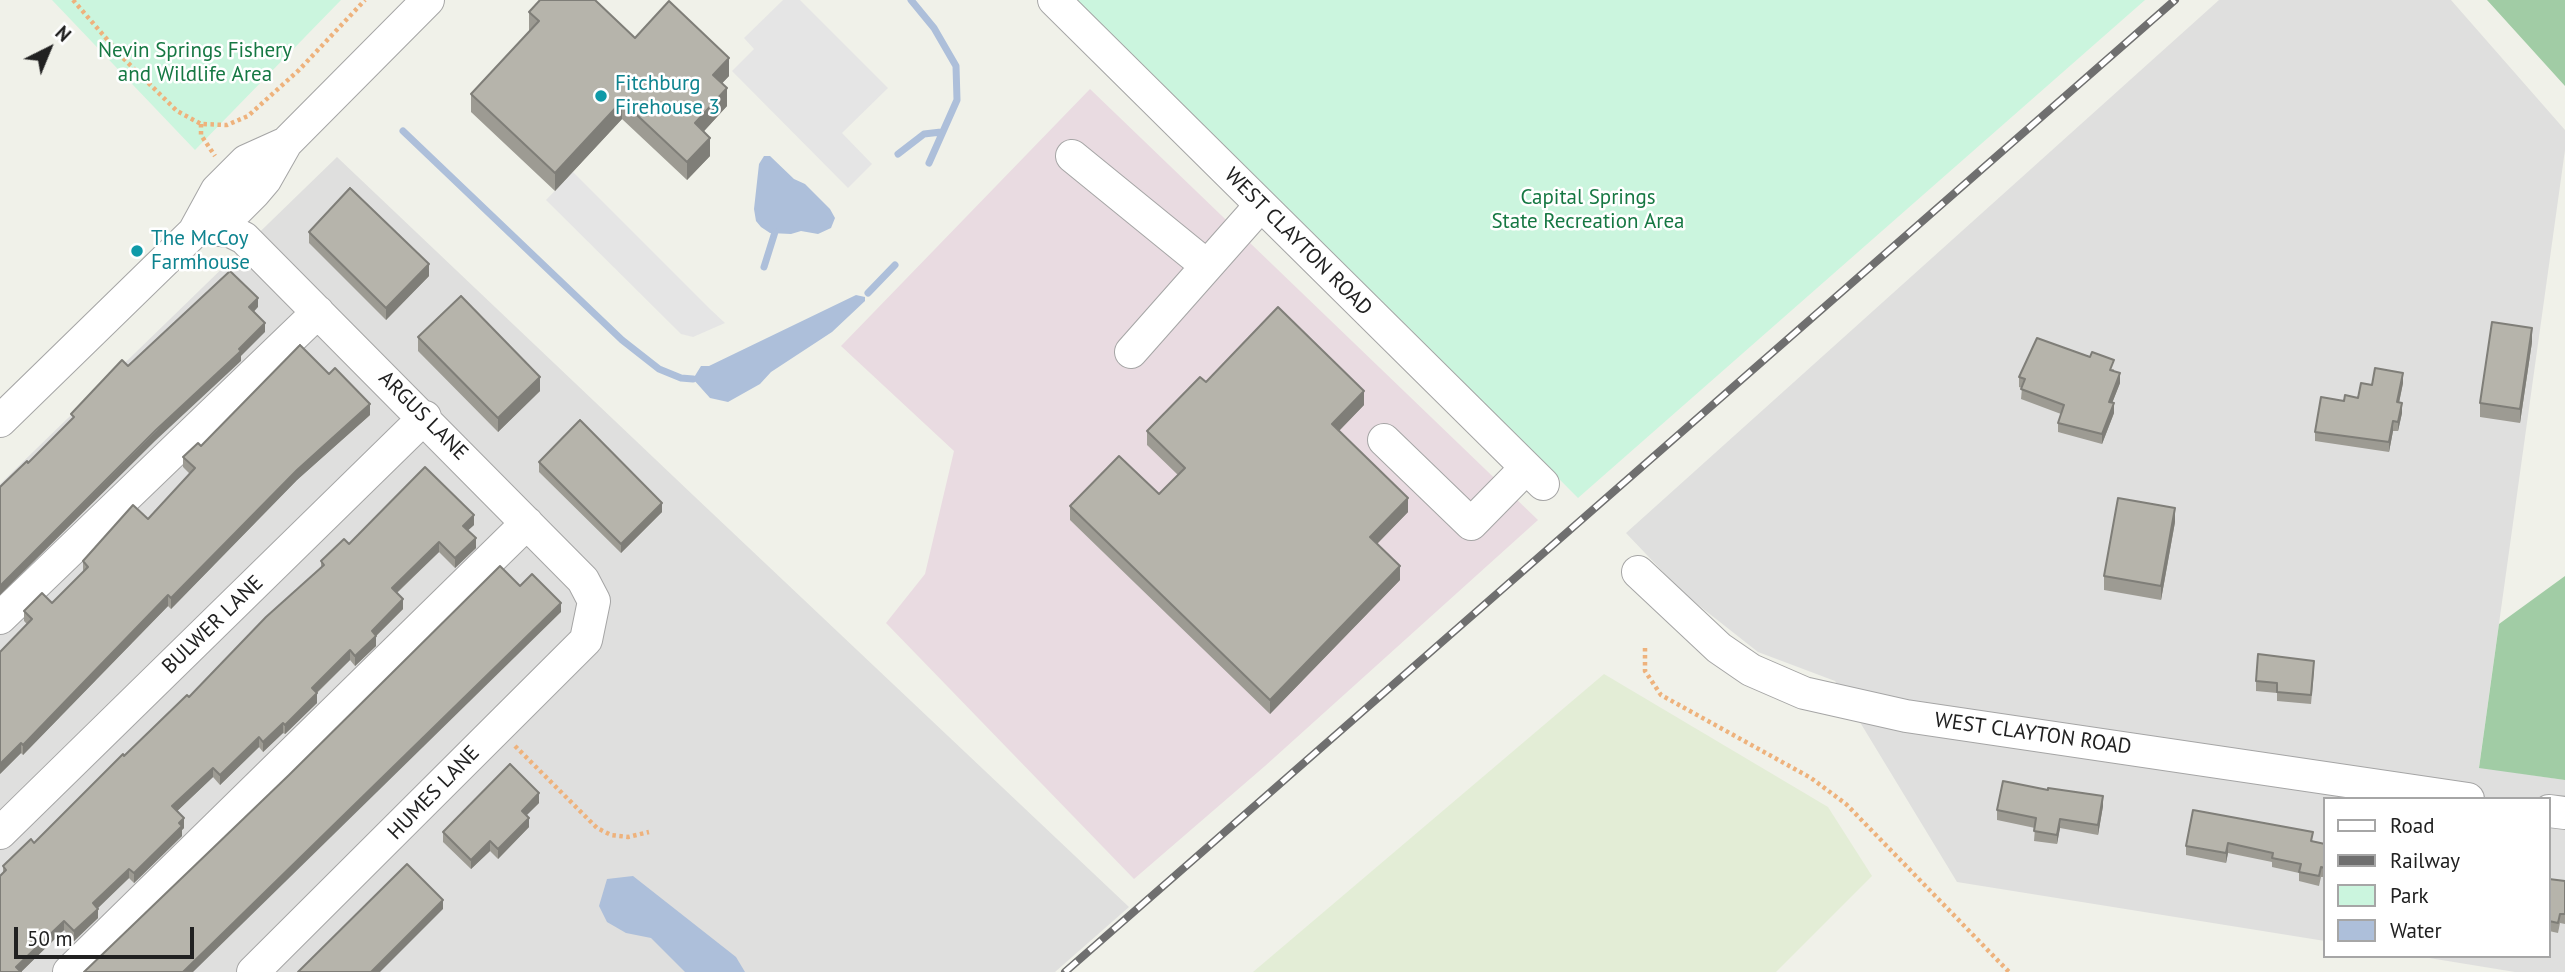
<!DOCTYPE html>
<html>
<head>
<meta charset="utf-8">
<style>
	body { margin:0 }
	#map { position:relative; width:2565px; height:972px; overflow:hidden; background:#f0f1e9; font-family:"PT Sans",sans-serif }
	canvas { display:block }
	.legend { position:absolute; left:2323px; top:797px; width:228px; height:161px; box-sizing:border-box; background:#fff; border:2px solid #a6a6a6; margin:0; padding:9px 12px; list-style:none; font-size:21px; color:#212121 }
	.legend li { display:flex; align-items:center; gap:14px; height:35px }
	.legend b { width:35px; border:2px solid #a6a6a6 }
	.north { position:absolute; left:14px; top:14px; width:70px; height:70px; -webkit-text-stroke:5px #fff; paint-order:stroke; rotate:43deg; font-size:19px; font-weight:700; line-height:28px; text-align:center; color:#212121 }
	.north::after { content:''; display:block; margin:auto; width:24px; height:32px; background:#212121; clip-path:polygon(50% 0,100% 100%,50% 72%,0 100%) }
	.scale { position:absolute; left:14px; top:927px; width:180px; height:32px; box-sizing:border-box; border:4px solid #212121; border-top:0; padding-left:9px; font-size:21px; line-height:24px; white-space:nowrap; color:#212121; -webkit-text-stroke:5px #fff; paint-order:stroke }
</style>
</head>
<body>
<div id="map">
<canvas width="2565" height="972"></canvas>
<ul class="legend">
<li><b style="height:9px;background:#fff"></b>Road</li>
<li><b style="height:9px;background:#6f6f6f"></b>Railway</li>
<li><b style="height:19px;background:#cbf5de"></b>Park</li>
<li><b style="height:19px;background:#adbfda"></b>Water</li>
</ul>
<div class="north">N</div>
<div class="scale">50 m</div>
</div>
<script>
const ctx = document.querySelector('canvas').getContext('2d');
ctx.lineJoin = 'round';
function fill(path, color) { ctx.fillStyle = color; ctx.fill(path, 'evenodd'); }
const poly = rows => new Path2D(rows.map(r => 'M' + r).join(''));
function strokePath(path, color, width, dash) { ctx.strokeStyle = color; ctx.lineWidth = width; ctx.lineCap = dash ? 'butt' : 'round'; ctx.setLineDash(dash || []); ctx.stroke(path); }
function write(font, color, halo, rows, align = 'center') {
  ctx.font = font + ' "PT Sans",sans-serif'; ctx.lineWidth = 5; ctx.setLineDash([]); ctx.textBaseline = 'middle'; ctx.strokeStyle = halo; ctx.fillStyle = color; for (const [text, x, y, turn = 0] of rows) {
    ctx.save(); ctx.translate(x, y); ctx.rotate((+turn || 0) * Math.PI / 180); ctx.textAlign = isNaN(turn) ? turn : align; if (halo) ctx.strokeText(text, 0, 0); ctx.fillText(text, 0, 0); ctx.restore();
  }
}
const residential = poly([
	[2219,0,2451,0,2565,130,2565,150,2479,767,2565,780,2565,972,2515,972,2417,956,2549,956,2549,799,2325,799,2325,941,1957,882,1835,681,1758,652,1683,593,1626,533],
	[337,157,694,496,1129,907,1055,972,0,972,0,484]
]);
const industrial = poly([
	[1090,89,1538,520,1265,766,1134,879,886,623,925,574,954,451,841,346]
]);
const farmland = poly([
	[1604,674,1828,807,1872,876,1776,972,1253,972]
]);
const forest = poly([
	[2487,0,2565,0,2565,86],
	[2565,576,2565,780,2479,768,2499,624]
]);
const park = poly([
	[52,0,341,0,195,150],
	[1074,0,2145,0,1578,498,1404,323]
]);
const parking = poly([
	[783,0,800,0,888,88,842,133,872,164,848,188,732,71,754,49,744,38],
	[573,172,710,309,725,323,693,337,681,334,546,200]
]);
const water = poly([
	[764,156,770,156,794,179,805,184,830,209,835,218,831,228,818,234,801,231,791,234,770,233,761,227,756,221,754,209,759,164],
	[856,295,865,297,865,301,832,332,771,372,760,384,728,402,710,398,693,379,701,366,709,366],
	[633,876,736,957,745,972,685,972,651,938,626,933,607,922,599,906,607,879]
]);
const stream = poly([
	[911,0,934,28,956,66,957,100,929,163],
	[403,131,622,340,659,369,681,378,693,379],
	[898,154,924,134,941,132],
	[764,267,775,232],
	[868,293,895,265]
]);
const path = poly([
	[73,0,124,59,177,111,201,124,227,125,248,116,299,70,365,0],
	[201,124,201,135,215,156],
	[1645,648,1645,671,1661,695,1811,778,1846,804,2009,972],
	[515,746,597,828,611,835,628,837,649,832]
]);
const minor = poly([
	[1054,0,1543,484],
	[1072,156,1207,266],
	[203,228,230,231,244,238,583,580,594,601,586,640,253,972],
	[200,229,237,210,254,193,265,180,286,143,428,0],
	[1131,352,1261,205],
	[0,421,194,232,217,190,246,161,286,143],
	[1384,440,1471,524,1526,468],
	[1638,572,1719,648,1751,670,1804,693,1906,716,2468,799],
	[0,618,318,312],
	[2549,811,2565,813],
	[0,833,425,417],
	[69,972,527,523]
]);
const rail = poly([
	[1065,972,2175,0]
]);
const wall = poly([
	[529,12,635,38,729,76,722,83,727,106,704,131,710,156,687,180,622,119,555,191,471,112,471,94,530,31,529,30],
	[309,232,429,276,386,320,309,243],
	[418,337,540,391,498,432,418,351],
	[2532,342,2520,423,2480,417,2480,403],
	[2114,369,2113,371,2120,383,2112,403,2114,413,2102,444,2058,432,2058,423,2061,414,2021,399,2022,388,2019,387,2019,377],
	[2403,383,2399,403,2402,413,2398,431,2393,431,2389,452,2315,441,2315,432,2344,401,2358,398,2372,385],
	[1364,405,1339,431,1408,512,1377,544,1400,580,1270,714,1070,520,1070,506,1159,494,1178,475,1147,445,1147,431],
	[370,415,297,480,171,609,168,606,23,755,21,753,0,774,27,624,24,621,24,611,52,603,83,572,83,561,148,519,190,474,183,467,183,457,201,446],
	[539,462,662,512,621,553,539,472],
	[2175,522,2161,600,2104,590,2104,576],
	[474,525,468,530,476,548,455,568,439,552,397,593,403,609,376,636,376,646,355,666,350,660,317,693,317,703,285,734,283,733,263,752,259,747,220,785,213,777,177,811,184,828,182,830,182,836,134,883,129,878,97,908,98,918,74,941,64,930,21,972,3,873,3,866,34,843,124,756,189,697,321,568,321,561,349,544],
	[2314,671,2311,704,2277,701,2277,693,2256,691,2256,681],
	[539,803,526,815,529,827,498,859,490,851,471,869,443,842,443,832],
	[2103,806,2098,835,2060,828,2057,844,2034,841,2035,828,1997,820,1997,810],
	[2193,810,2325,844,2325,877,2321,877,2319,886,2299,881,2299,873,2272,867,2272,862,2228,853,2226,863,2186,855,2186,846],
	[2549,879,2565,881,2565,924,2560,923,2558,933,2549,931]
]);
const shadedWall = poly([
	[729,58,729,76,713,93,713,75],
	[727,88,727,106,695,141,695,123],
	[622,101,622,119,555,191,555,173],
	[710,138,710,156,687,180,687,162],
	[429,264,429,276,386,320,386,308],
	[258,298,258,307,249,317,249,307],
	[265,323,265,332,241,356,241,361,156,440,0,595,0,586],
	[2532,328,2532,342,2520,423,2520,409],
	[2120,373,2120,383,2109,411,2109,402],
	[2403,373,2403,383,2397,412,2397,402],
	[540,377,540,391,498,432,498,418],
	[1364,391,1364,405,1332,438,1332,424],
	[2114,403,2114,413,2102,444,2102,434],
	[2402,403,2402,413,2398,431,2398,422],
	[370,404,370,415,297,480,171,609,171,598,297,470],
	[2393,421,2393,431,2389,452,2389,442],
	[1408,498,1408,512,1370,551,1370,537],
	[662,503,662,512,621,553,621,544],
	[2175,508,2175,522,2161,600,2161,586],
	[474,515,474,525,463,535,463,526],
	[476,538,476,548,455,568,455,558],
	[439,542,439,552,392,597,392,588],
	[1400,566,1400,580,1270,714,1270,700],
	[168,595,168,606,23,755,23,745],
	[403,599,403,609,376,636,376,646,355,666,355,656,372,631],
	[561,603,561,612,193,972,183,972],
	[350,650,350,660,312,697,312,688],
	[317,693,317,703,285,734,285,725],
	[283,723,283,733,263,752,263,742],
	[259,737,259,747,220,785,220,775],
	[21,743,21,753,0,774,0,764],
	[213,768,213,777,172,816,172,806],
	[539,793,539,803,522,820,522,811],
	[2103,796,2103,806,2098,835,2098,825],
	[184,818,184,828,182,830,182,836,134,883,134,873],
	[529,818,529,827,498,859,498,849],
	[2060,819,2060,828,2057,844,2057,835],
	[490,841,490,851,471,869,471,860],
	[2228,843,2228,853,2226,863,2226,853],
	[129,869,129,878,93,913,93,903],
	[443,900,443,909,380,972,371,972],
	[98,909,98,918,74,941,74,931],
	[64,921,64,930,21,972,16,967]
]);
const building = poly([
	[540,0,595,0,635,38,669,1,729,58,713,75,727,88,695,123,710,138,687,162,622,101,555,173,471,94,539,21,529,12,540,0],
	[350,188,429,264,386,308,309,232,350,188],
	[230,271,258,298,249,307,265,323,239,349,241,351,156,430,0,586,0,487,27,461,28,463,74,417,71,414,122,360,128,366,230,271],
	[461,296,540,377,498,418,418,337,461,296],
	[1278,307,1364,391,1332,424,1408,498,1370,537,1400,566,1270,700,1070,506,1119,456,1159,494,1185,468,1147,431,1200,377,1206,382,1278,307],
	[2492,322,2532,328,2520,409,2480,403,2492,322],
	[2037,338,2090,357,2092,352,2114,360,2110,370,2120,373,2109,402,2114,403,2102,434,2058,423,2064,405,2021,389,2025,379,2019,377,2037,338],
	[300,345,329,374,335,368,370,404,297,470,171,598,168,595,23,745,21,743,0,764,0,652,32,619,24,611,42,593,52,603,88,567,83,561,133,505,148,519,195,468,183,457,198,443,201,446,300,345],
	[2375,368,2403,373,2397,402,2402,403,2398,422,2393,421,2389,442,2315,432,2321,397,2344,401,2345,395,2358,398,2361,383,2372,385,2375,368],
	[580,420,662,503,621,544,539,462,580,420],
	[425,467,474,515,463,526,476,538,455,558,439,542,392,588,403,599,372,631,376,636,355,656,350,650,312,688,317,693,285,725,283,723,263,742,259,737,220,775,213,768,172,806,184,818,179,823,182,826,134,873,129,869,93,903,98,909,74,931,64,921,16,967,21,972,0,972,0,876,6,870,3,866,31,839,34,843,123,754,124,756,187,695,189,697,266,617,324,565,321,561,344,539,349,544,425,467],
	[2118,498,2175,508,2161,586,2104,576,2118,498],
	[500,566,520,586,532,574,561,603,183,972,84,972,289,775,500,566],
	[2258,654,2314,661,2311,695,2277,692,2277,683,2256,681,2258,654],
	[510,764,539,793,522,811,529,818,498,849,490,841,471,860,443,832,510,764],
	[2003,781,2048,790,2048,788,2103,796,2098,825,2060,819,2057,835,2034,831,2036,818,1997,810,2003,781],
	[2193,810,2313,832,2311,841,2325,844,2325,868,2321,867,2319,876,2299,872,2301,864,2272,858,2273,853,2228,843,2226,853,2186,846,2193,810],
	[407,864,443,900,371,972,298,972,407,864],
	[2549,879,2565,881,2565,914,2560,914,2558,923,2549,921,2549,879]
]);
const markers = [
	[601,96,7,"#0f9aa8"],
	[137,251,7,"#0f9aa8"]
];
const parkNames = [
	["Nevin Springs Fishery",195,51],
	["and Wildlife Area",195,75],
	["Capital Springs",1588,198],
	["State Recreation Area",1588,222]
];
const cultureNames = [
	["Fitchburg",615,84],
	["Firehouse 3",615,108],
	["The McCoy",151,239],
	["Farmhouse",151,263]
];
const streetNames = [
	["WEST CLAYTON ROAD",1298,242,45],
	["ARGUS LANE",423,416,45],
	["BULWER LANE",213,625,-44],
	["WEST CLAYTON ROAD",2033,734,8],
	["HUMES LANE",434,793,-46]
];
fill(residential, '#dfdfde');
fill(industrial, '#e9dbe1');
fill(farmland, '#e3edd6');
fill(forest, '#a1cca5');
fill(park, '#cbf5de');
fill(parking, '#e5e5e5');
fill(water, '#adbfda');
strokePath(stream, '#adbfda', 7);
strokePath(minor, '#a5a5a5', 34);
strokePath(path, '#eeb27c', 4.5, [3.5, 3.5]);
strokePath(minor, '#fff', 32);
strokePath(rail, '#6f6f6f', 8);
strokePath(rail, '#fff', 5, [16]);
fill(wall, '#9d9b93');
fill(shadedWall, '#7f7e78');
fill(building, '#b6b4ab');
strokePath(building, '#7f7e78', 2);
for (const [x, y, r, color] of markers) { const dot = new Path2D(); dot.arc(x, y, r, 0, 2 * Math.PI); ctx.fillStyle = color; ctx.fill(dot); strokePath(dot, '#fff', 2.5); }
write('21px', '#167843', '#fff', parkNames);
write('21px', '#0d838f', '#fff', cultureNames, 'left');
write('21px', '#212121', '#fff', streetNames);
</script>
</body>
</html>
